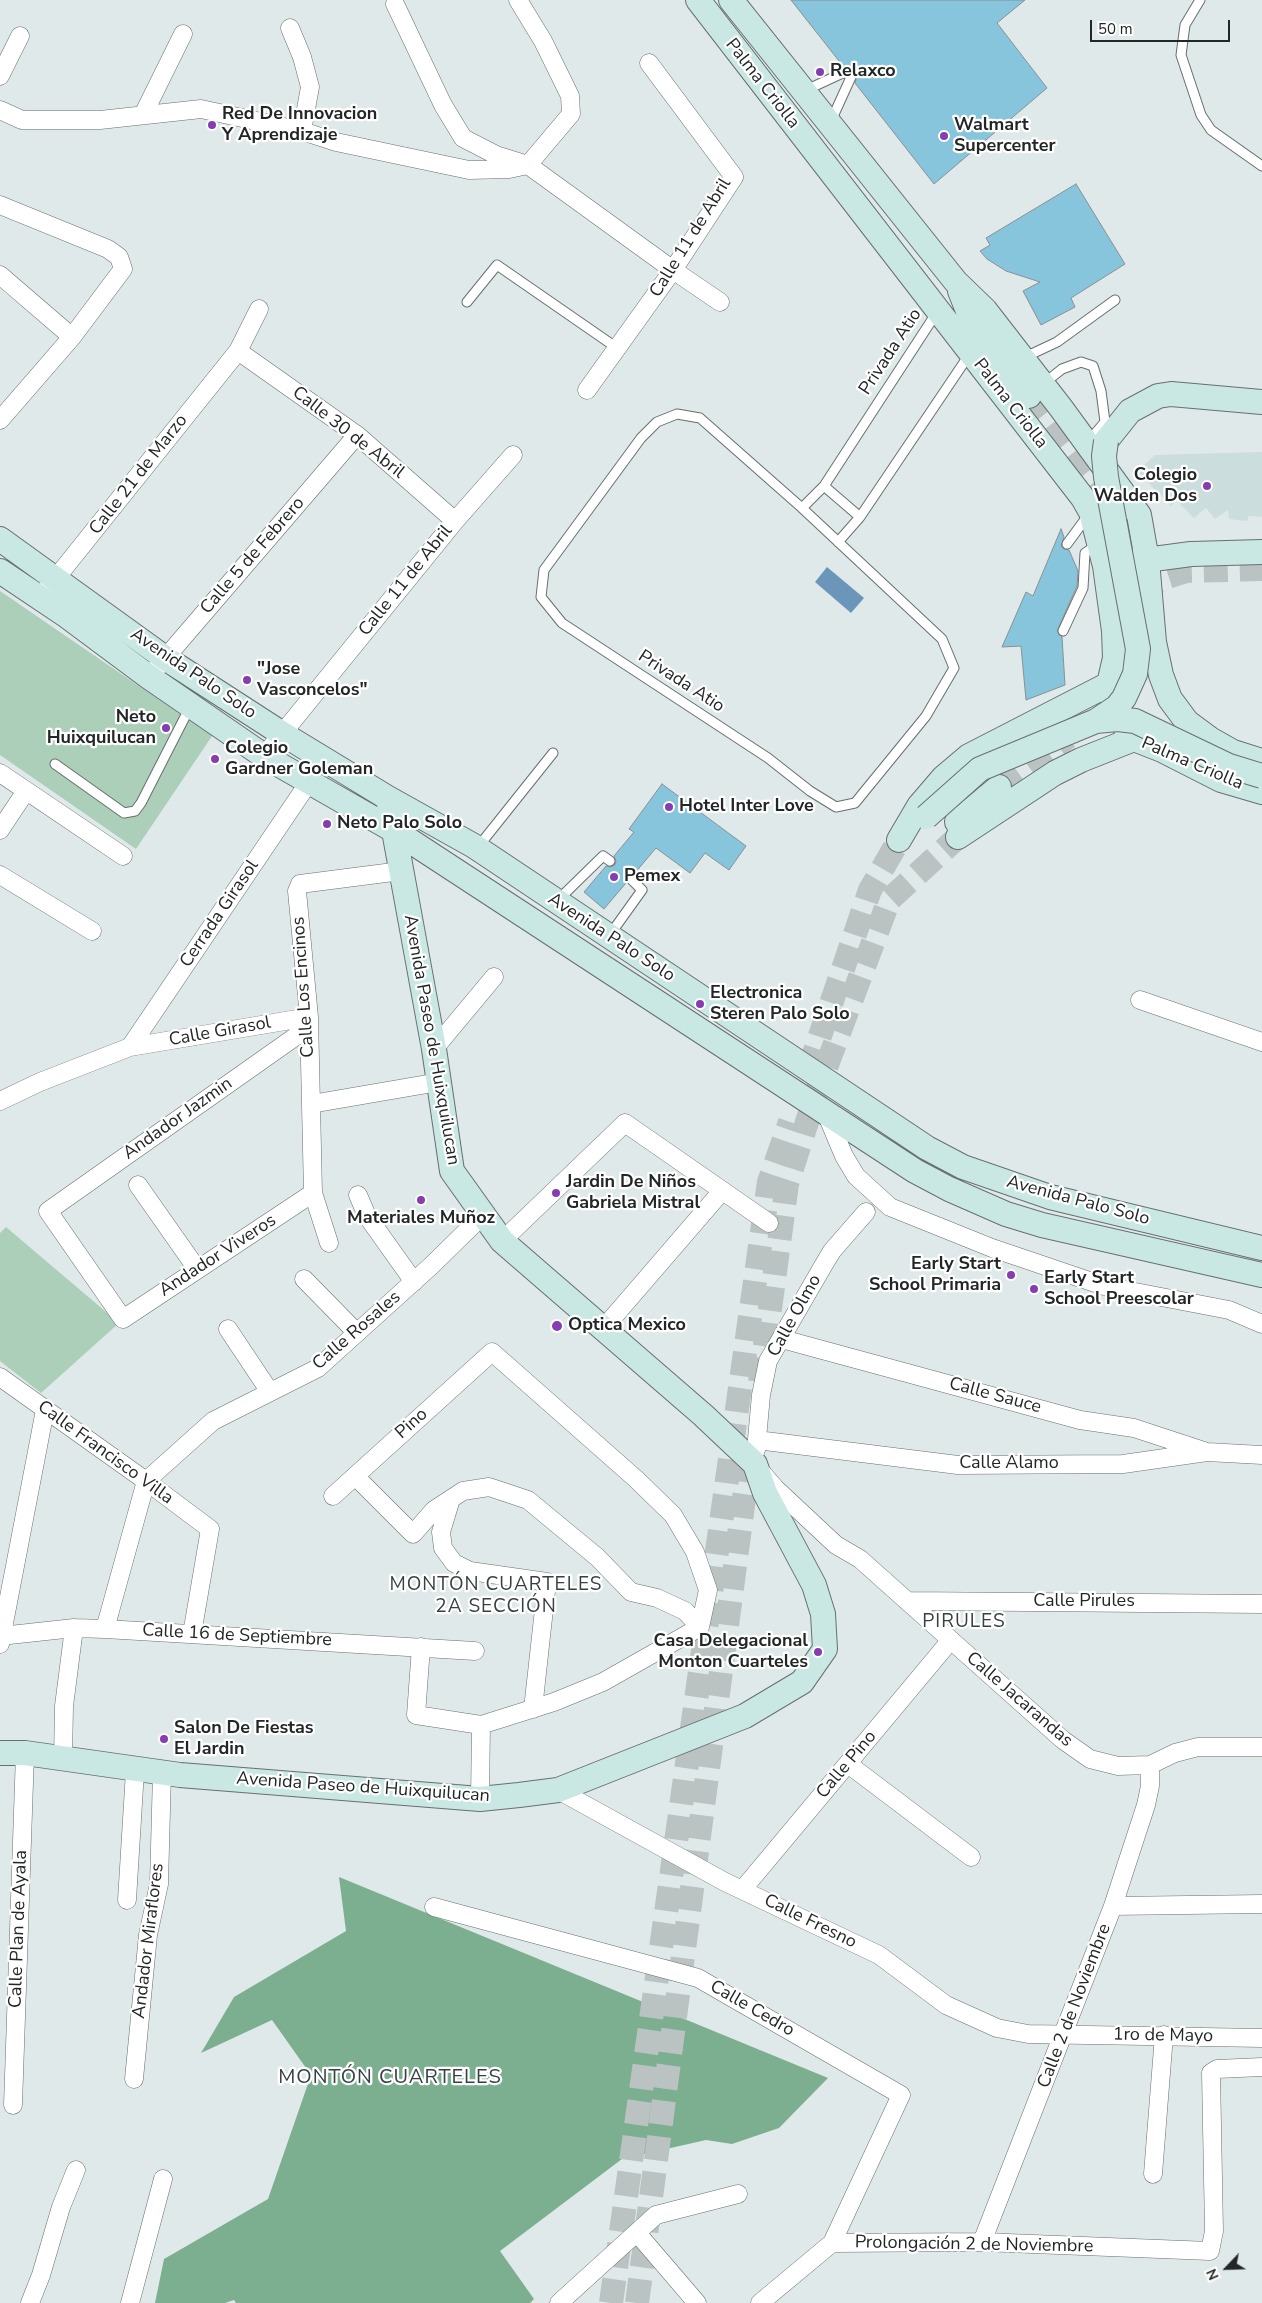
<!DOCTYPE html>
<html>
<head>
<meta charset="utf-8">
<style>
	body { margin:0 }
	#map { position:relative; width:1262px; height:2303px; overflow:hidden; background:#e0e9e9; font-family:"Nunito Sans",sans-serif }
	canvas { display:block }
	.north { position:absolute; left:1202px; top:2243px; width:50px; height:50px; -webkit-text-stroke:4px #fff; paint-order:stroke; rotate:246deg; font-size:14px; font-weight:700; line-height:20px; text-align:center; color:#232626 }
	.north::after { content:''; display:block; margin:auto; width:18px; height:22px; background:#232626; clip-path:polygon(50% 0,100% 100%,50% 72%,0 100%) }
	.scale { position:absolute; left:1090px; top:20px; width:140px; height:22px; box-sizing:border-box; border:2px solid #232626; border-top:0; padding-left:6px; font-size:15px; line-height:18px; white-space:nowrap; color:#232626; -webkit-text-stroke:4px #fff; paint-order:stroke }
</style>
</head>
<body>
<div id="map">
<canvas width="1262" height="2303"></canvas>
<div class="north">N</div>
<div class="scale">50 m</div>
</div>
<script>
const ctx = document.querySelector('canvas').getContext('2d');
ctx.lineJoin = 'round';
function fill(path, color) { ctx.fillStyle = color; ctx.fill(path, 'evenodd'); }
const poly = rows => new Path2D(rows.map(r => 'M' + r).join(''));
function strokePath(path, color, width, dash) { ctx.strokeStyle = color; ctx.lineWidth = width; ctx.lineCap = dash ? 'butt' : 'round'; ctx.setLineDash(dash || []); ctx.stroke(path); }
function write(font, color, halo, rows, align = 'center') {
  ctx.font = font + ' "Nunito Sans",sans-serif'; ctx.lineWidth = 4.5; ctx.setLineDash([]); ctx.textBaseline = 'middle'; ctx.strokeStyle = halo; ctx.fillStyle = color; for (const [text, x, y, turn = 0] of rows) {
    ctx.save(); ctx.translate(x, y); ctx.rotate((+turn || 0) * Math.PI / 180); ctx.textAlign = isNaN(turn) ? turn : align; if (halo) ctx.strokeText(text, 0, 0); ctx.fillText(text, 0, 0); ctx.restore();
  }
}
const built = poly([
	[1262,452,1262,517,1249,516,1247,521,1229,519,1228,510,1215,519,1206,508,1194,518,1177,501,1171,506,1137,471,1155,455]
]);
const green = poly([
	[0,591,212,736,136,849,0,755],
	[6,1227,119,1323,41,1393,0,1361,0,1233]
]);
const forest = poly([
	[339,1877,828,2078,779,2128,732,2144,706,2140,622,2159,500,2251,534,2299,530,2303,236,2303,234,2300,225,2303,155,2303,164,2259,268,2199,311,2075,272,2020,201,2053,234,1997,346,1931]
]);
const water = poly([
	[827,567,864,598,851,613,815,582]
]);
const building = poly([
	[791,0,1025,0,997,23,1047,88,934,184,855,83,857,76,852,68,848,65,843,66,791,0],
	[1076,184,1125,264,1071,298,1075,307,1041,325,1023,291,1040,282,1006,271,987,259,980,251,990,245,986,238,1076,184],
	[1061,529,1064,537,1061,546,1064,549,1069,550,1078,571,1077,586,1057,631,1062,637,1065,685,1026,700,1021,646,1002,647,1026,592,1033,596,1061,529],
	[662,784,746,846,729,870,705,853,690,873,656,848,634,874,629,872,625,874,624,879,626,883,604,909,584,892,606,866,610,867,615,865,616,861,614,856,634,832,629,829,662,784]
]);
const secondaryTunnel = poly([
	[1029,396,1122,515,1133,543,1137,567],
	[1141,598,1150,586,1164,578,1186,571,1262,569],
	[999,787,1068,737],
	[808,1071,870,890,899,840],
	[760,1382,787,1184,816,1094,889,900,958,837],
	[611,2303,769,1182,790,1122],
	[637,2303,751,1445]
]);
const lane = poly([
	[1200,0,1185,25,1181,55,1201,115,1211,130,1262,166],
	[804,91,847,71],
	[831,121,851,77],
	[467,302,497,265,617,348],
	[1023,358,1057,342,1115,300],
	[1043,384,1062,369,1081,362,1093,366,1101,391,1105,422,1087,443],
	[677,414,700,418,802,508,942,639,954,668,926,716,855,803,836,807,810,791,768,758,562,623,541,597,544,570,641,438,657,422,677,414],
	[824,486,860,517],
	[802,508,824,486,937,312],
	[838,542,860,517,969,355],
	[1067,544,1089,514],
	[1063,631,1083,588,1085,553,1097,545],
	[55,764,124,813,135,811,141,803,190,707],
	[478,847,553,753],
	[558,900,603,856,610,861],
	[609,936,642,890,630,878]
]);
const street = poly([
	[395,4,443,105,463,138,496,155,528,165,673,270,720,302],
	[290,28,302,57,310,87,302,131],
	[0,76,20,36],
	[0,110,22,120,100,120,201,109,302,131,336,142,469,170,509,169,528,165,571,114,570,96,543,41,518,0],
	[143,115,183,34],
	[0,205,108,249,119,257,123,269,72,337,0,420],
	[0,275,72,337],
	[238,351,357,435,455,521],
	[587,390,673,270,734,177,649,63],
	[40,598,238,351,259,309],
	[149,677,357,435],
	[264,756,455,521,513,455],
	[0,773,123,856],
	[0,830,26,791],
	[0,875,92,931],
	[1140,1000,1262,1042],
	[309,1027,48,1211,123,1319,313,1193],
	[130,1047,309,782],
	[434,1049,494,977],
	[0,1101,40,1082,130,1047,309,1017],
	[311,1104,439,1082],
	[826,1113,844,1156,856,1176,890,1207,992,1248,1104,1286,1229,1310,1262,1324],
	[138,1185,197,1269],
	[358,1195,367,1216,414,1282],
	[502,1241,625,1123,769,1223],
	[329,1243,313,1193,309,1017,297,891,300,884,401,871],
	[304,1279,357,1333],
	[228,1329,270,1392],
	[603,1329,722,1191],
	[782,1339,1080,1420,1134,1428,1204,1451],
	[0,1377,146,1481,210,1529,192,1634],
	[757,1440,958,1465,1123,1464,1207,1452,1262,1455],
	[756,1450,761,1395,768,1361,823,1266,832,1251,866,1212],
	[762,1473,775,1488,836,1545,860,1559,1063,1740,1090,1759,1118,1766,1150,1765,1175,1753,1198,1747,1262,1747],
	[355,1476,413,1534,434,1510,463,1491,489,1487,528,1500,597,1557,631,1592,657,1598,685,1611,700,1627],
	[333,1496,492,1352,636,1479,673,1515,695,1552,708,1590,700,1627],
	[451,1499,441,1532,443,1548,454,1563,470,1571,547,1582,533,1709],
	[907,1601,1262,1604],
	[105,1629,146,1481,213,1421,318,1368,432,1265,482,1216],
	[0,1636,74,1628,105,1629,475,1651],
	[0,1644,45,1410],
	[421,1647,416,1715,481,1725,554,1702,603,1682,700,1627],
	[63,1759,64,1706,74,1628],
	[848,1764,971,1857],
	[558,1790,725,1882,879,1955,946,2005,997,2028,1028,2034,1262,2038],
	[480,1799,481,1725],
	[743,1889,950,1641],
	[127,1900,135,1771],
	[1113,1906,1262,1904],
	[434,1907,698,1978,901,2095,832,2243],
	[134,2079,148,1935,159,1884,162,1773],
	[13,2105,25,1753],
	[1153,2174,1164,2035],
	[637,2233,697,2303],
	[982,2242,1113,1906,1146,1805,1150,1786,1150,1765],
	[30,2303,41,2275,61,2207,76,2170],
	[130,2303,163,2179],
	[559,2303,656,2215,738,2194],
	[760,2303,832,2243,982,2242,1210,2251,1214,2231,1211,2073,1217,2069,1262,2067]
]);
const secondary = poly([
	[698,0,1083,498,1091,512,1105,566,1114,631,1115,658,1109,684,1116,714,1134,739,1162,750,1221,780,1262,792],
	[731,0,956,282,985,310,1061,408,1139,515,1147,560,1154,642,1161,675,1170,699,1187,722,1210,739,1233,752,1262,761],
	[960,291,972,321,1029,396],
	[1106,441,1130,411,1158,396,1171,394,1262,402],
	[0,539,165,658,281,733,388,798,474,846,927,1148,963,1167,1050,1197,1262,1248],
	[1131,562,1191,554,1262,552],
	[0,571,67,616,149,677,264,756,395,831,915,1171,949,1189,1006,1214,1042,1225,1262,1275],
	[957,822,999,787],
	[958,837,1055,773,1081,760,1134,739],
	[899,840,919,806,943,778,969,756,1109,684],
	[0,1753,25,1753,180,1775,480,1799,519,1795,558,1790,745,1716,802,1682,825,1649,823,1614,814,1585,765,1493,755,1464,703,1415,502,1241,452,1171,434,1049,388,798]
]);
const secondaryBridge = poly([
	[1096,721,1117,707,1124,698,1135,674,1138,649,1106,477,1104,456,1106,441],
	[926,817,980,769,1096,721,1118,719,1135,721,1229,766,1262,776]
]);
const markers = [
	[820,72,5,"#853db0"],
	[212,125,5,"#853db0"],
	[944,136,5,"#853db0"],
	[1207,486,5,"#853db0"],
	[247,680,5,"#853db0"],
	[166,728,5,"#853db0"],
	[215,759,5,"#853db0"],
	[669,807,5,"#853db0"],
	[327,824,5,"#853db0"],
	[614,877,5,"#853db0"],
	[700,1004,5,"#853db0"],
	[556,1193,5,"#853db0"],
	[421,1200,5,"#853db0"],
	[1011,1275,5,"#853db0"],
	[1034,1289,5,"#853db0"],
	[557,1326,6,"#853db0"],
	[818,1652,5,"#853db0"],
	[164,1739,5,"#853db0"]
];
const poiNames = [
	["Relaxco",830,72],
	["Red De Innovacion",222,115],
	["Y Aprendizaje",222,136],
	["Walmart",954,126],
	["Supercenter",954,147],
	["Colegio",1197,476,"right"],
	["Walden Dos",1197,497,"right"],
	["\"Jose",257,670],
	["Vasconcelos\"",257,691],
	["Neto",156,718,"right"],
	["Huixquilucan",156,739,"right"],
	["Colegio",225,749],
	["Gardner Goleman",225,770],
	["Hotel Inter Love",679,807],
	["Neto Palo Solo",337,824],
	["Pemex",624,877],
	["Electronica",710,994],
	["Steren Palo Solo",710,1015],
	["Jardin De Niños",566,1183],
	["Gabriela Mistral",566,1204],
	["Materiales Muñoz",421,1219,"center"],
	["Early Start",1001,1265,"right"],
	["School Primaria",1001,1286,"right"],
	["Early Start",1044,1279],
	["School Preescolar",1044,1300],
	["Optica Mexico",568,1326],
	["Casa Delegacional",808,1642,"right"],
	["Monton Cuarteles",808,1663,"right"],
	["Salon De Fiestas",174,1729],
	["El Jardin",174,1750]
];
const streetNames = [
	["Palma Criolla",762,84,52],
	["Calle 11 de Abril",691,238,-58],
	["Privada Atio",891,352,-57],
	["Palma Criolla",1010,404,52],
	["Calle 30 de Abril",348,433,38],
	["Calle 21 de Marzo",139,475,-52],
	["Calle 5 de Febrero",253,556,-49],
	["Calle 11 de Abril",406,581,-51],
	["Avenida Palo Solo",193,674,34],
	["Privada Atio",681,682,33],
	["Palma Criolla",1192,764,23],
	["Cerrada Girasol",220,914,-56],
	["Avenida Palo Solo",611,938,33],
	["Calle Los Encinos",304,987,-94],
	["Calle Girasol",220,1032,-10],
	["Avenida Paseo de Huixquilucan",431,1040,80],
	["Andador Jazmin",178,1119,-35],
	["Avenida Palo Solo",1078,1201,15],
	["Andador Viveros",218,1256,-33],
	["Calle Olmo",795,1316,-61],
	["Calle Rosales",357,1331,-41],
	["Calle Sauce",995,1396,15],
	["Pino",412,1424,-42],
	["Calle Francisco Villa",105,1453,36],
	["Calle Alamo",1009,1464],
	["Calle Pirules",1084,1602],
	["Calle 16 de Septiembre",237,1636,3],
	["Calle Jacarandas",1019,1700,41],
	["Calle Pino",847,1765,-50],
	["Avenida Paseo de Huixquilucan",363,1788,4],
	["Calle Fresno",810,1922,26],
	["Calle Plan de Ayala",19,1929,-88],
	["Andador Miraflores",149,1941,-83],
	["Calle 2 de Noviembre",1075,2006,-69],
	["Calle Cedro",752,2009,30],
	["1ro de Mayo",1163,2036,1],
	["Prolongación 2 de Noviembre",974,2245,1]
];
const neighbourhoodNames = [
	["MONTÓN CUARTELES",496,1585],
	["2A SECCIÓN",496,1607],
	["PIRULES",964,1622]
];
const quarterNames = [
	["MONTÓN CUARTELES",390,2078]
];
fill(built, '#ccddde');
fill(green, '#abcfb8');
fill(forest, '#7caf90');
fill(water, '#6b96ba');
fill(building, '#87c5dc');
strokePath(building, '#899093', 1);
strokePath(secondaryTunnel, '#bac2c2', 24, [24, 12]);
strokePath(lane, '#676f6f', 11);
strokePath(street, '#676f6f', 19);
strokePath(secondary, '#676f6f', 26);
strokePath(lane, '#fff', 9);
strokePath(street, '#fff', 18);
strokePath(secondary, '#cae8e3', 24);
strokePath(secondaryBridge, '#676f6f', 26, []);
strokePath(secondaryBridge, '#cae8e3', 24);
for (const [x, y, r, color] of markers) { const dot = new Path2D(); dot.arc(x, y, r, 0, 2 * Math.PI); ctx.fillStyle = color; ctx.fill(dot); strokePath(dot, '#fff', 2); }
write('bold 18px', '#232626', '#fff', poiNames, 'left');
write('18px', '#232626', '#fff', streetNames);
ctx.letterSpacing = '1px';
write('19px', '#394041', '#fff', neighbourhoodNames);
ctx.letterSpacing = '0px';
ctx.letterSpacing = '1px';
write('20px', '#394041', '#fff', quarterNames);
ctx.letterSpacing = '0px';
</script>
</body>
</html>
